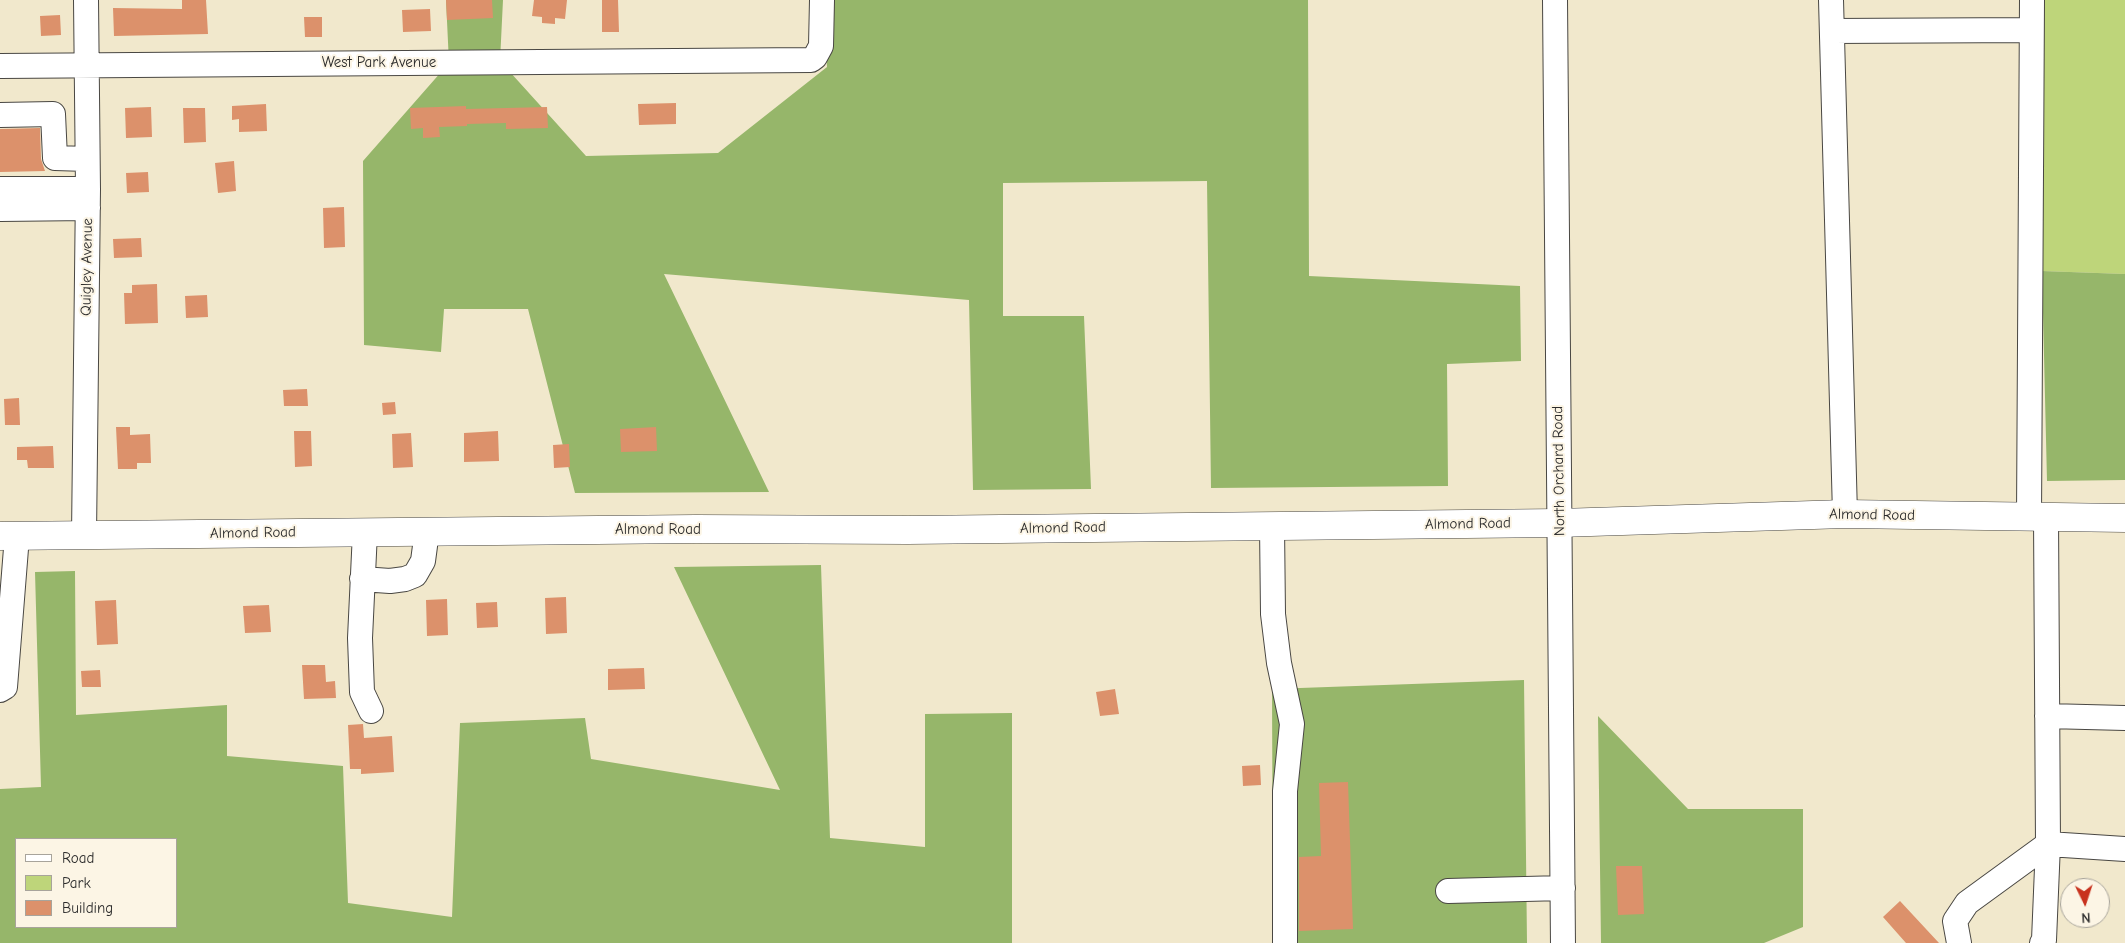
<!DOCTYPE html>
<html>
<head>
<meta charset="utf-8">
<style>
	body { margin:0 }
	#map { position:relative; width:2125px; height:943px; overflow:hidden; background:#f1e8cc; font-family:"Comic Neue",sans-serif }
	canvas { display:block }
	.legend { position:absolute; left:15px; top:838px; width:162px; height:90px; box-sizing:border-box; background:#fcf5e5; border:1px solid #a8a49b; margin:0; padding:6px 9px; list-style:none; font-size:15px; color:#2b2b2b }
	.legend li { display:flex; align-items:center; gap:10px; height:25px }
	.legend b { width:25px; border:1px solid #a8a49b }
	.north { position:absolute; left:2060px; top:878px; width:50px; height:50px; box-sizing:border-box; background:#fcf5e5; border:1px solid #a8a49b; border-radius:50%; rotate:176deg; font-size:14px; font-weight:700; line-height:20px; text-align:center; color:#2b2b2b }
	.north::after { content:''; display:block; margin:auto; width:18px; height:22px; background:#c8321e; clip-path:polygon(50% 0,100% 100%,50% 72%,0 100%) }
</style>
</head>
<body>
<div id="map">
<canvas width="2125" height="943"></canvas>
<ul class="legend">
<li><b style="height:6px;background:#fff"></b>Road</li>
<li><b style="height:14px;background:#bed57a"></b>Park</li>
<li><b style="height:14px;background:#dc916b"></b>Building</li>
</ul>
<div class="north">N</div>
</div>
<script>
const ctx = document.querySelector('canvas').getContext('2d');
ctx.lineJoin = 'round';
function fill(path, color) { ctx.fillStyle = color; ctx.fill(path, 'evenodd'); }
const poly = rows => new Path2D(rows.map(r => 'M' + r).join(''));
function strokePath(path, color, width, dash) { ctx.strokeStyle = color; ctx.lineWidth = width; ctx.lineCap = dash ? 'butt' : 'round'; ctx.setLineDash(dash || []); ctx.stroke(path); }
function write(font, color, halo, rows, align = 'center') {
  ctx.font = font + ' "Comic Neue",sans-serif'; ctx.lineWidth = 4; ctx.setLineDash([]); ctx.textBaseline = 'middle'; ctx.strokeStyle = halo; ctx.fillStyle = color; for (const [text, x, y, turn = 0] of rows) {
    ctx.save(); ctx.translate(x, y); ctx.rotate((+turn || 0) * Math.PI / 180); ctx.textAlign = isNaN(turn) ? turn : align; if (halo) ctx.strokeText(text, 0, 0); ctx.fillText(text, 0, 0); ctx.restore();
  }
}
const green = poly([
	[2040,0,2125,0,2125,274,2042,271]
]);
const forest = poly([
	[446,0,503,0,500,61,586,156,718,153,827,67,824,0,1308,0,1309,276,1520,286,1521,361,1447,364,1448,486,1211,488,1207,181,1003,183,1003,316,1084,316,1091,489,973,490,969,300,664,274,769,492,575,493,528,309,444,309,441,352,364,345,363,161,449,63],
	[2042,271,2125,274,2125,480,2047,481],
	[821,565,830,838,925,847,925,714,1012,713,1012,943,0,943,0,789,41,787,35,572,75,571,76,715,227,705,227,756,343,766,348,903,452,917,460,723,585,718,591,759,780,790,674,567],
	[176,839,176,927,16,927,16,839],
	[1524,680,1527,943,1273,943,1272,689],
	[1598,716,1688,809,1803,809,1803,927,1764,943,1601,943]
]);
const building = poly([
	[182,0,206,0,208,34,114,36,113,8,182,9],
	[446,0,492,0,493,18,447,20],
	[534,0,567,0,565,19,555,18,555,24,542,23,542,17,532,16],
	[602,0,618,0,619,32,602,32],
	[430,9,431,31,403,32,402,10],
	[60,15,61,35,41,36,40,16],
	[304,17,322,17,322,37,305,37],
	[676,103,676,124,639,125,638,104],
	[266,104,267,131,239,132,239,119,232,120,232,106],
	[466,106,466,109,547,107,548,128,506,129,506,123,467,124,467,126,439,127,440,137,423,138,423,128,411,129,410,108],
	[151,107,152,137,126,138,125,108],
	[183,108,205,108,206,142,184,143],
	[40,128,41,159,45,171,0,172,0,129],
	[234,161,236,191,218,193,215,163],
	[148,172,149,192,127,193,126,173],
	[344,207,345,247,324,248,323,208],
	[141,238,142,257,114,258,113,239],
	[157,284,158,323,125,324,124,293,132,293,132,285],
	[207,295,208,317,186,318,185,296],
	[307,389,308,406,284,406,283,390],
	[19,398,20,425,5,425,4,399],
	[395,402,396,414,383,415,382,403],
	[116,427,130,427,130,435,150,434,151,463,137,463,137,469,118,469],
	[656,427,657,451,621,452,620,429],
	[294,431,311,431,312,466,295,467],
	[498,431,499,461,464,462,464,433],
	[411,433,413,467,393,468,392,434],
	[569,444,570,467,554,468,553,445],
	[53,446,54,468,28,468,27,460,17,460,17,447],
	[566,597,567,633,546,634,545,598],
	[447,599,448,635,427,636,426,600],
	[116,600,118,644,97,645,95,601],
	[497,602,498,627,477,628,476,603],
	[269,605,271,632,245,633,243,606],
	[302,665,325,665,326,682,335,681,336,698,304,699],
	[644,668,645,689,608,690,608,669],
	[100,670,101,687,82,687,81,671],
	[1115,689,1119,714,1100,716,1096,692],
	[363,724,364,738,392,736,394,772,361,774,361,769,350,769,348,725],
	[1260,765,1261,785,1243,786,1242,766],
	[1348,782,1353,929,1299,931,1299,857,1321,856,1319,783],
	[1616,866,1642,866,1644,914,1618,915],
	[1900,901,1939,943,1906,943,1883,917]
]);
const minor = poly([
	[1555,0,1563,943],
	[1831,0,1845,514],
	[1832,31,2031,30],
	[0,66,811,60,815,57,821,46,822,0],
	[0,115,53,114,55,158,87,159],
	[0,189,88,189],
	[0,209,88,208],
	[2029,517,2032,0],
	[1272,526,1273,614,1279,663,1292,724,1285,791,1285,943],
	[365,532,360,638,362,692,371,711],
	[84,535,88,189,86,0],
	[362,579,390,581,405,579,415,575,423,561,427,531],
	[0,690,5,687,17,536],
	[2047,716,2125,718],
	[1448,891,1563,888],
	[1959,943,1955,921,1967,903,2048,844,2125,849],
	[2042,943,2044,940,2048,844,2046,517]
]);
const major = poly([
	[0,536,696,529,908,530,1559,523,1845,514,2125,518]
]);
const streetNames = [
	["West Park Avenue",379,63],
	["Quigley Avenue",87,267,-89],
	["North Orchard Road",1559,471,-91],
	["Almond Road",1872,515,1],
	["Almond Road",1468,524,-1],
	["Almond Road",1063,528,-1],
	["Almond Road",658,530],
	["Almond Road",253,533,-1]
];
fill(green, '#bed57a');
fill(forest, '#96b66a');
fill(building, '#dc916b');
strokePath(minor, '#494743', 26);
strokePath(major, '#494743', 29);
strokePath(minor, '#fff', 24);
strokePath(major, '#fff', 28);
write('15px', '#2b2b2b', '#fcf5e5', streetNames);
</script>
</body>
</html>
